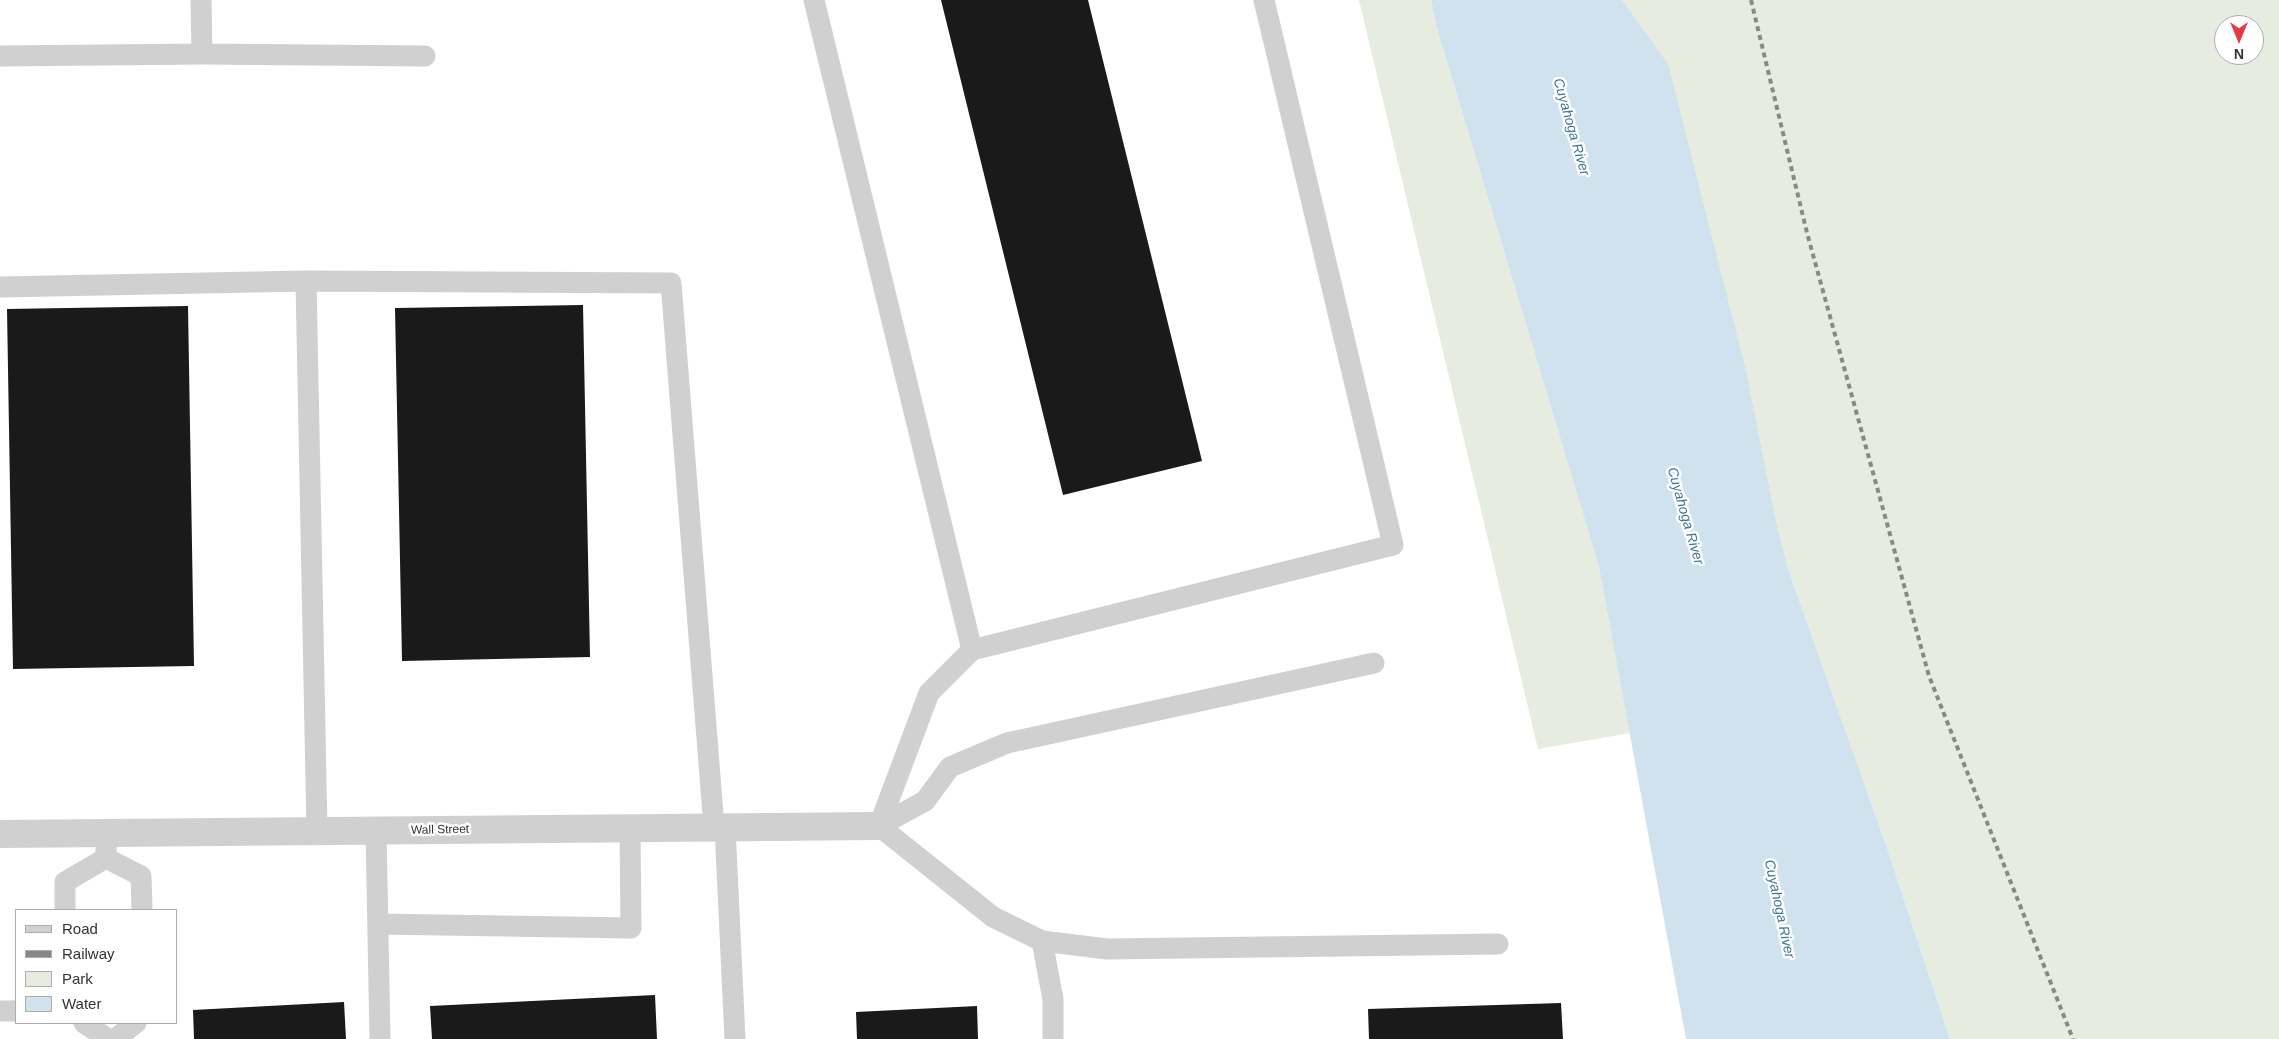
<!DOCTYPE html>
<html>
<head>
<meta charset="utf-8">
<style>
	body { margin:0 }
	#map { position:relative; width:2279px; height:1039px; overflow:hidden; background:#fff; font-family:Helvetica,sans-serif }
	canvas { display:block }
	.legend { position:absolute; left:15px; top:909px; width:162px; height:115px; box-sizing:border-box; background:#fff; border:1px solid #adadad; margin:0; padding:6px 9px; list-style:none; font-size:15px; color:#333 }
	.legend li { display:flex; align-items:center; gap:10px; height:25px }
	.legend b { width:25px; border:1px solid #adadad }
	.north { position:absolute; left:2214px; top:15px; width:50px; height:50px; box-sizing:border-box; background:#fff; border:1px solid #adadad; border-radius:50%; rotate:180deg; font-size:14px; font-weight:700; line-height:20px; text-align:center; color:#333 }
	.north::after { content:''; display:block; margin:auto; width:18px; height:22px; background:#e63946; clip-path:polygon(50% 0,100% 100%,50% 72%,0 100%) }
</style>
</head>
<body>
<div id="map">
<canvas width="2279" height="1039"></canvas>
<ul class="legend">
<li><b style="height:6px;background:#d0d0d0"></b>Road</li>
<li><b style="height:6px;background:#888"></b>Railway</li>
<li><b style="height:14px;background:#e6ecdf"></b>Park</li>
<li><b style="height:14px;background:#cfe2ee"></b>Water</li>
</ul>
<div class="north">N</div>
</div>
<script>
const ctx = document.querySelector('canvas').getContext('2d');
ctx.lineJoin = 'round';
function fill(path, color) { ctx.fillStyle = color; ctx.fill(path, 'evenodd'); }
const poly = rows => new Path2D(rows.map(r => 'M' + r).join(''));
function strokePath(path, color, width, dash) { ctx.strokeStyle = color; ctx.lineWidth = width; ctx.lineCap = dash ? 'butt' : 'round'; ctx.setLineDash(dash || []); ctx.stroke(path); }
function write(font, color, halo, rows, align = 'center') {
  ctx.font = font + ' Helvetica,sans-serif'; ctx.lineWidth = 5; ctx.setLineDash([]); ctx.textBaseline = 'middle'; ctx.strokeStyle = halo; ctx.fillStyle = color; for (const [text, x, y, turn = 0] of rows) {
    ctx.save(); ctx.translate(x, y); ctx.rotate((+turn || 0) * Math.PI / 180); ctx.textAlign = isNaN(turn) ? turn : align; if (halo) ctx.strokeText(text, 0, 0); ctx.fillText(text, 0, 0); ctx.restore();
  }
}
const green = poly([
	[1359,0,1431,0,1436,25,1599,567,1630,733,1538,749],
	[1622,0,2279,0,2279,1039,1950,1039,1886,845,1788,569],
	[2224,25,2254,25,2254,55,2224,55]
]);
const water = poly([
	[1431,0,1622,0,1668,64,1746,371,1776,522,1788,569,1886,845,1950,1039,1686,1039,1599,567,1436,25]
]);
const building = poly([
	[941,0,1088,0,1202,461,1063,495],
	[583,305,590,657,402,661,395,308],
	[188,306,194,666,13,669,7,309],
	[655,995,657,1039,432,1039,430,1006],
	[344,1002,346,1039,194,1039,193,1010],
	[1561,1003,1563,1039,1369,1039,1368,1009],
	[977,1006,978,1039,857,1039,856,1012]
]);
const service = poly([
	[201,0,202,54],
	[814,0,972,650],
	[0,56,202,54,425,56],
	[306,281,671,283,714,827],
	[0,287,306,281,317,831],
	[879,826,929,693,972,650,1393,545,1264,0],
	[879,826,993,917,1042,941,1107,949,1498,944],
	[879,826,925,801,950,767,1007,743,1374,663],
	[725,827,735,1039],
	[376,831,380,1039],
	[106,833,106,858,141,876,142,910],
	[65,910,65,882,106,858],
	[378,924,631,928,630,828],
	[1042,941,1053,999,1053,1039],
	[0,1011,16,1011],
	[84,1023,108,1039],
	[115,1039,136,1023]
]);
const minor = poly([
	[0,834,879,826]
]);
const rail = poly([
	[1751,0,1807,233,1929,676,2073,1039]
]);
const streetNames = [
	["Wall Street",440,830,-1]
];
const waterNames = [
	["Cuyahoga River",1571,127,74],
	["Cuyahoga River",1685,516,74],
	["Cuyahoga River",1779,909,78]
];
fill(green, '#e6ecdf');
fill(water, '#cfe2ee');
fill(building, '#1a1a1a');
strokePath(service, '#d0d0d0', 21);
strokePath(minor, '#d0d0d0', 28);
strokePath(rail, '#888', 4, [5, 4]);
write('12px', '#333', '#fff', streetNames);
write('italic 14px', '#3f7597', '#fff', waterNames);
</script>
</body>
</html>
